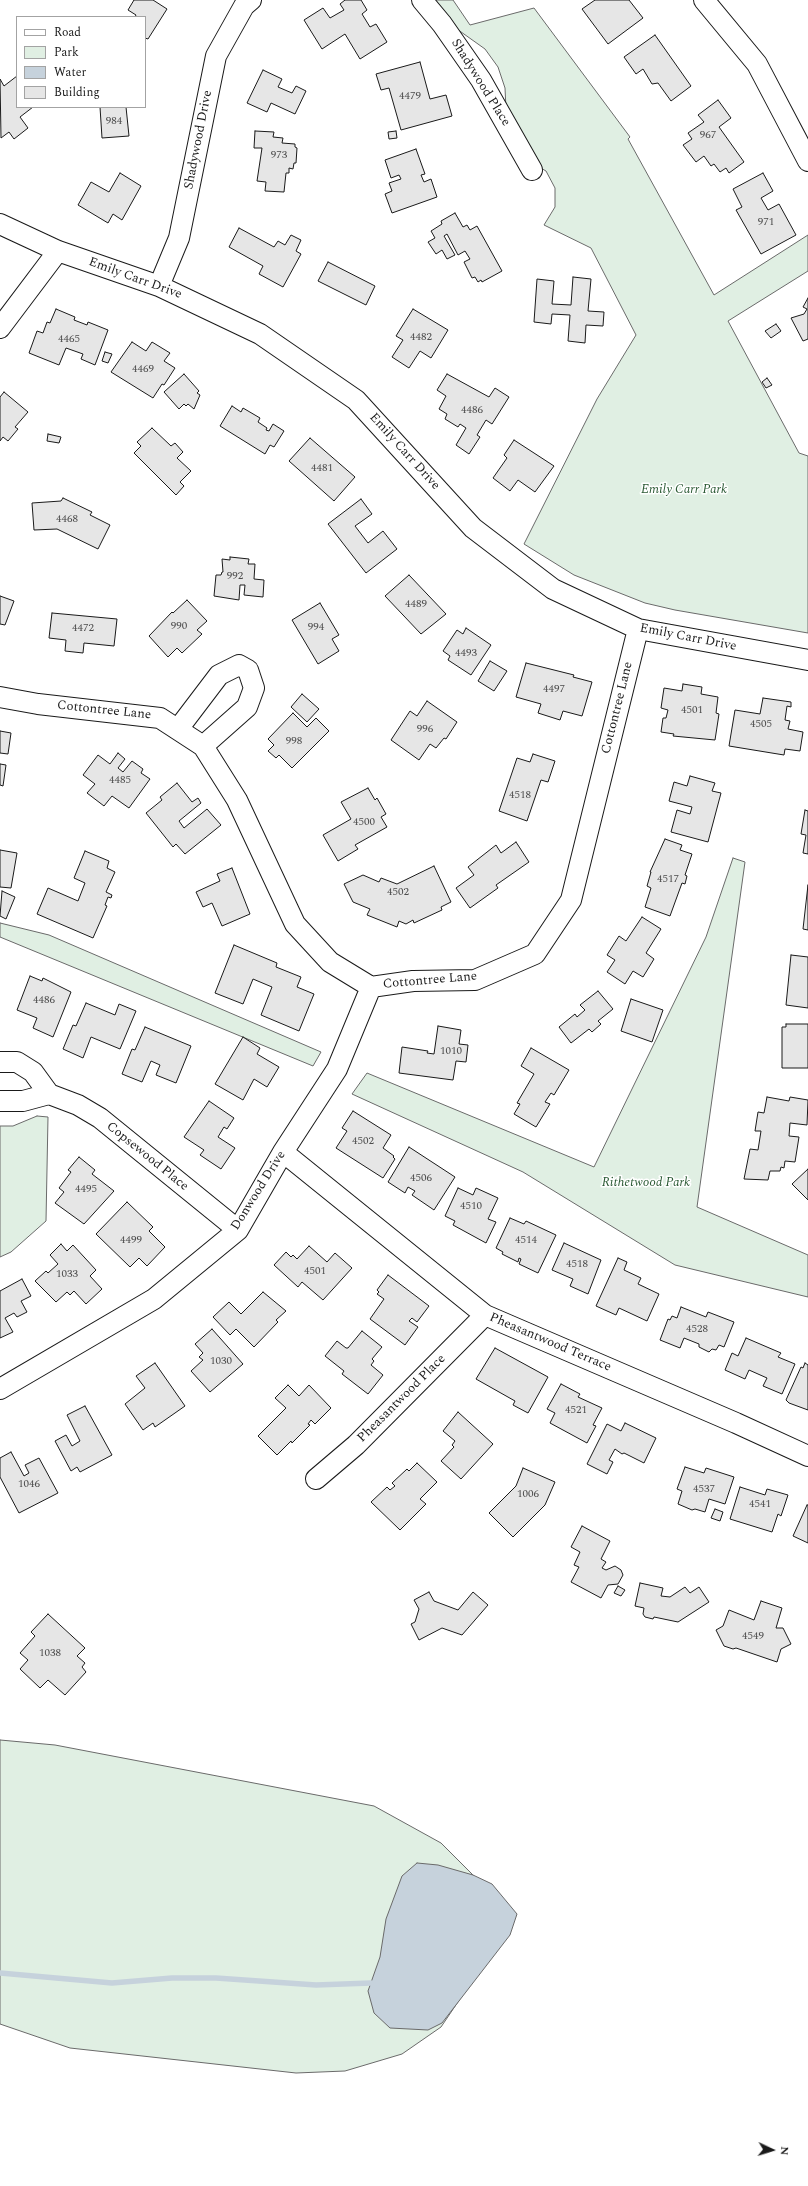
<!DOCTYPE html>
<html>
<head>
<meta charset="utf-8">
<style>
	body { margin:0 }
	#map { position:relative; width:808px; height:2186px; overflow:hidden; background:#fff; font-family:Spectral,serif }
	canvas { display:block }
	.legend { position:absolute; left:16px; top:16px; width:130px; height:92px; box-sizing:border-box; background:#fff; border:1px solid #a3a3a3; margin:0; padding:5px 7px; list-style:none; font-size:12px; color:#1a1a1a }
	.legend li { display:flex; align-items:center; gap:8px; height:20px }
	.legend b { width:20px; border:1px solid #a3a3a3 }
	.north { position:absolute; left:752px; top:2130px; width:40px; height:40px; -webkit-text-stroke:3px #fff; paint-order:stroke; rotate:94deg; font-size:11px; font-weight:700; line-height:16px; text-align:center; color:#1a1a1a }
	.north::after { content:''; display:block; margin:auto; width:14px; height:18px; background:#1a1a1a; clip-path:polygon(50% 0,100% 100%,50% 72%,0 100%) }
</style>
</head>
<body>
<div id="map">
<canvas width="808" height="2186"></canvas>
<ul class="legend">
<li><b style="height:5px;background:#fff"></b>Road</li>
<li><b style="height:11px;background:#e0efe3"></b>Park</li>
<li><b style="height:11px;background:#c6d2dc"></b>Water</li>
<li><b style="height:11px;background:#e6e6e6"></b>Building</li>
</ul>
<div class="north">N</div>
</div>
<script>
const ctx = document.querySelector('canvas').getContext('2d');
ctx.lineJoin = 'round';
function fill(path, color) { ctx.fillStyle = color; ctx.fill(path, 'evenodd'); }
const poly = rows => new Path2D(rows.map(r => 'M' + r).join(''));
function strokePath(path, color, width, dash) { ctx.strokeStyle = color; ctx.lineWidth = width; ctx.lineCap = dash ? 'butt' : 'round'; ctx.setLineDash(dash || []); ctx.stroke(path); }
function write(font, color, halo, rows, align = 'center') {
  ctx.font = font + ' Spectral,serif'; ctx.lineWidth = 3; ctx.setLineDash([]); ctx.textBaseline = 'middle'; ctx.strokeStyle = halo; ctx.fillStyle = color; for (const [text, x, y, turn = 0] of rows) {
    ctx.save(); ctx.translate(x, y); ctx.rotate((+turn || 0) * Math.PI / 180); ctx.textAlign = isNaN(turn) ? turn : align; if (halo) ctx.strokeText(text, 0, 0); ctx.fillText(text, 0, 0); ctx.restore();
  }
}
const green = poly([
	[421,0,453,0,470,25,534,8,630,137,628,139,714,295,808,235,808,271,728,321,799,453,808,456,808,633,675,610,645,603,574,575,524,544,597,399,636,335,591,248,544,225,555,207,555,188,546,171,539,167,507,130,505,88,498,67,485,49,433,12,421,0],
	[733,858,745,862,697,1207,808,1255,808,1297,675,1265,523,1172,352,1094,367,1073,594,1167,706,937,733,858],
	[0,923,49,935,321,1052,313,1066,0,937,0,923],
	[37,1116,48,1117,46,1221,11,1252,0,1257,0,1126,13,1126,37,1116],
	[0,1740,55,1745,374,1806,441,1843,489,1891,487,1959,441,2027,402,2054,345,2071,296,2073,70,2048,0,2024,0,1740]
]);
const water = poly([
	[417,1863,438,1865,473,1875,492,1884,517,1914,510,1935,442,2023,428,2030,390,2028,374,2013,368,1991,380,1957,386,1919,402,1876,417,1863]
]);
const stream = poly([
	[0,1973,112,1983,172,1978,216,1978,316,1985,371,1983]
]);
const building = poly([
	[134,0,153,0,167,9,148,39,145,38,145,17,135,17,136,15,128,10,134,0],
	[345,0,361,0,367,10,362,14,370,27,376,24,387,42,360,59,345,34,322,49,304,20,323,8,330,18,344,10,340,4,345,0],
	[595,0,629,0,643,18,608,44,582,9,595,0],
	[655,35,691,86,671,101,658,83,652,84,643,69,636,74,624,57,655,35],
	[420,62,430,99,446,95,452,116,401,130,389,88,381,90,376,74,420,62],
	[263,70,282,79,278,87,292,93,296,86,306,91,295,114,271,103,267,112,247,103,263,70],
	[17,76,17,107,33,107,20,117,28,128,14,139,9,132,1,138,0,79,4,86,17,76],
	[718,100,731,118,719,127,744,162,729,173,726,168,720,172,714,164,711,166,704,156,696,162,683,145,692,139,688,133,704,122,698,115,718,100],
	[100,107,126,107,129,136,102,138,100,107],
	[255,131,274,132,273,137,283,138,282,143,295,144,295,147,297,148,296,163,294,163,293,169,289,168,289,173,286,173,284,192,265,191,266,182,257,181,262,148,254,148,255,131],
	[396,131,397,138,389,139,388,132,396,131],
	[416,149,425,174,421,175,424,182,431,179,437,197,392,213,385,194,392,191,389,183,401,179,399,175,391,178,385,160,416,149],
	[120,173,141,186,122,220,113,214,108,223,78,205,91,182,109,192,120,173],
	[763,173,773,191,761,198,768,210,779,204,796,235,761,254,736,210,742,207,733,189,763,173],
	[455,213,463,227,467,225,470,230,477,226,502,271,482,282,481,280,478,282,475,277,472,278,464,262,470,259,465,251,458,255,447,234,444,236,455,255,447,259,442,250,436,254,428,242,435,238,431,231,442,224,441,221,455,213],
	[239,228,274,247,278,241,285,245,291,235,301,240,296,251,301,254,283,287,259,274,263,266,229,247,239,228],
	[328,262,375,286,366,305,318,281,328,262],
	[573,277,591,279,588,311,604,312,603,326,586,325,585,343,568,341,570,315,552,314,551,324,534,322,537,279,554,281,552,304,571,305,573,277],
	[808,298,808,339,803,341,791,318,804,314,807,309,803,307,808,298],
	[56,309,75,317,74,320,87,325,88,322,108,330,95,365,81,359,83,354,66,348,59,365,29,353,37,331,43,333,47,322,50,323,56,309],
	[413,309,448,330,431,358,420,351,409,368,392,357,403,340,396,336,413,309],
	[776,324,781,331,771,338,765,331,776,324],
	[132,342,146,351,152,342,170,353,164,361,175,368,164,385,162,384,153,398,111,372,132,342],
	[105,352,112,354,108,363,102,361,105,352],
	[184,374,199,391,197,393,200,395,194,409,188,404,186,406,184,404,179,409,164,392,184,374],
	[447,374,489,397,495,388,509,397,492,424,486,420,477,435,480,437,469,454,456,445,466,428,460,424,458,427,445,419,447,414,439,409,446,396,437,390,447,374],
	[767,378,772,385,766,388,762,382,767,378],
	[4,392,28,412,15,427,18,429,8,441,3,437,0,441,0,397,4,392],
	[232,406,241,412,243,408,260,418,258,422,267,428,266,430,269,431,273,424,284,431,274,447,270,445,265,454,220,426,232,406],
	[152,428,171,446,175,443,183,452,177,458,191,471,180,482,184,486,176,495,134,453,141,446,137,442,152,428],
	[48,434,61,437,59,443,47,441,48,434],
	[310,438,355,477,334,501,289,461,310,438],
	[514,440,554,466,535,492,518,480,510,491,493,478,507,458,504,455,514,440],
	[63,498,92,512,90,515,110,525,98,549,57,529,34,530,32,503,61,501,63,498],
	[361,499,372,514,355,526,368,543,383,531,397,549,366,573,328,524,361,499],
	[230,557,249,559,248,564,255,564,254,579,264,580,263,597,244,595,245,585,240,585,239,600,214,596,216,575,221,575,222,572,223,572,222,559,230,560,230,557],
	[409,575,446,614,421,634,385,596,409,575],
	[0,596,14,601,5,625,0,624,0,596],
	[187,600,207,621,197,630,202,634,182,653,177,648,168,657,149,636,172,612,173,613,187,600],
	[320,603,339,635,332,639,339,651,318,664,292,620,320,603],
	[52,613,117,619,114,646,84,643,83,653,65,651,66,640,49,638,52,613],
	[466,628,491,645,471,675,448,660,450,656,443,651,457,630,463,634,466,628],
	[490,661,507,671,494,691,478,681,490,661],
	[526,663,574,675,573,677,592,682,582,716,563,711,560,720,538,713,541,704,516,697,526,663],
	[683,684,702,687,701,694,718,697,716,713,719,714,715,740,673,736,674,734,661,732,663,718,666,718,668,710,661,708,664,688,682,691,683,684],
	[302,694,319,709,307,722,291,707,302,694],
	[763,698,791,702,791,707,787,706,785,720,790,721,788,729,803,732,800,751,785,749,784,755,729,746,735,710,760,714,763,698],
	[427,701,457,722,446,739,444,738,436,748,430,744,419,760,391,740,410,711,417,716,427,701],
	[293,713,307,727,316,718,329,731,292,768,279,755,276,758,268,751,274,745,268,739,293,713],
	[0,731,11,733,8,754,0,753,0,731],
	[118,753,125,759,118,768,123,772,132,761,143,769,141,773,150,779,129,808,112,796,104,806,87,793,95,784,83,775,98,755,110,764,118,753],
	[533,754,555,761,548,782,541,780,527,821,499,811,517,758,530,762,533,754],
	[0,764,6,765,3,786,0,785,0,764],
	[690,776,715,783,712,791,721,793,708,842,671,832,677,810,690,814,692,807,669,801,674,782,687,786,690,776],
	[177,783,192,802,198,798,201,803,179,821,184,828,207,809,221,825,185,854,176,844,173,847,146,813,162,800,160,797,177,783],
	[368,788,375,800,377,798,386,814,381,817,387,827,355,845,358,849,338,861,323,835,351,819,341,802,368,788],
	[805,810,808,811,808,854,803,853,806,835,801,834,805,810],
	[665,839,682,845,680,850,692,854,685,875,687,876,685,884,682,883,670,916,645,907,651,888,647,886,651,872,650,872,665,839],
	[516,842,529,862,496,885,498,888,470,908,456,888,474,875,468,867,496,845,501,853,516,842],
	[0,850,17,853,11,888,0,887,0,850],
	[85,851,109,861,107,868,115,872,106,892,112,895,111,898,108,897,105,905,107,906,93,938,37,914,48,888,78,901,85,883,74,878,85,851],
	[434,866,451,902,441,907,442,910,414,923,413,920,406,924,399,921,397,927,367,915,370,909,353,902,344,884,363,875,379,882,381,878,397,884,434,866],
	[232,868,250,914,222,926,212,903,203,907,196,892,220,881,217,874,232,868],
	[808,885,808,930,803,929,808,885],
	[2,891,15,897,6,919,0,916,2,891],
	[642,917,661,929,646,953,654,959,643,977,633,971,625,984,607,972,615,960,607,955,619,936,626,941,642,917],
	[234,945,277,963,276,967,301,977,297,987,314,994,299,1031,261,1015,272,987,253,979,243,1004,215,993,234,945],
	[791,955,808,957,808,1008,786,1005,791,955],
	[30,976,42,981,43,978,71,992,53,1037,33,1028,37,1018,17,1010,30,976],
	[598,991,613,1009,598,1021,601,1024,592,1032,589,1029,571,1043,559,1027,575,1014,577,1017,585,1010,580,1005,598,991],
	[631,999,663,1010,652,1042,621,1031,631,999],
	[86,1003,115,1015,119,1004,136,1011,120,1049,91,1037,83,1058,63,1049,73,1025,76,1026,86,1003],
	[786,1024,808,1024,808,1068,782,1068,782,1027,786,1027,786,1024],
	[438,1026,461,1030,459,1044,468,1045,466,1062,456,1061,453,1080,399,1073,402,1047,428,1051,427,1053,434,1054,438,1026],
	[145,1027,191,1046,176,1083,156,1075,160,1065,151,1061,142,1082,122,1074,132,1049,135,1050,145,1027],
	[243,1037,260,1048,257,1054,279,1067,267,1087,254,1079,243,1100,215,1084,243,1037],
	[531,1048,569,1070,554,1095,551,1093,545,1102,550,1104,536,1127,514,1114,520,1104,517,1103,534,1074,521,1066,531,1048],
	[767,1097,789,1101,790,1097,808,1100,807,1125,790,1123,789,1136,799,1137,795,1162,785,1161,784,1168,781,1167,780,1171,770,1171,768,1180,744,1179,750,1149,758,1150,761,1131,755,1131,758,1112,764,1113,767,1097],
	[209,1101,234,1118,227,1129,224,1127,218,1137,235,1148,221,1169,200,1155,204,1150,184,1137,209,1101],
	[353,1111,391,1135,383,1148,394,1156,393,1157,395,1159,383,1178,336,1148,347,1131,342,1128,353,1111],
	[409,1147,455,1177,434,1210,412,1195,415,1191,408,1187,405,1193,388,1182,409,1147],
	[79,1157,95,1170,92,1174,114,1191,84,1224,55,1203,64,1192,59,1188,71,1172,68,1170,79,1157],
	[808,1169,808,1200,792,1184,808,1169],
	[458,1188,473,1195,476,1188,498,1198,488,1219,496,1222,486,1243,453,1225,455,1221,445,1216,458,1188],
	[127,1202,153,1227,149,1231,165,1247,147,1266,139,1258,130,1267,96,1234,127,1202],
	[510,1218,524,1224,526,1221,556,1235,538,1273,519,1264,521,1259,519,1258,518,1262,502,1254,503,1252,496,1248,510,1218],
	[564,1243,601,1260,588,1294,570,1286,573,1279,552,1270,564,1243],
	[61,1244,67,1251,73,1245,96,1270,90,1276,102,1289,86,1304,74,1291,70,1295,67,1292,56,1302,35,1281,46,1271,48,1273,58,1264,50,1255,61,1244],
	[309,1246,327,1262,335,1253,352,1268,323,1300,302,1282,298,1287,274,1265,286,1252,291,1257,293,1255,297,1259,309,1246],
	[618,1258,627,1262,624,1270,641,1278,638,1284,659,1294,647,1321,619,1308,616,1315,596,1306,618,1258],
	[388,1275,429,1306,417,1322,412,1318,409,1321,418,1327,405,1345,370,1319,384,1299,377,1294,379,1292,377,1290,388,1275],
	[22,1279,31,1296,21,1301,27,1312,17,1317,14,1313,5,1318,13,1332,0,1338,0,1291,22,1279],
	[263,1292,286,1311,276,1320,278,1322,254,1347,236,1329,230,1335,213,1317,229,1302,241,1314,263,1292],
	[681,1307,706,1317,708,1312,734,1322,724,1347,719,1345,716,1350,712,1349,709,1352,699,1347,699,1344,684,1338,680,1348,660,1340,668,1319,670,1320,672,1316,677,1318,681,1307],
	[212,1329,243,1364,210,1392,191,1371,203,1360,199,1357,203,1353,195,1344,212,1329],
	[362,1331,382,1347,372,1359,374,1361,371,1365,383,1375,368,1394,342,1374,344,1371,325,1356,337,1341,346,1348,348,1348,362,1331],
	[746,1338,781,1353,778,1357,795,1364,782,1394,763,1386,767,1378,749,1370,745,1379,725,1370,732,1353,738,1356,746,1338],
	[495,1348,548,1377,528,1413,513,1405,515,1401,476,1379,495,1348],
	[155,1363,185,1406,155,1427,153,1423,143,1430,125,1404,145,1388,136,1376,155,1363],
	[805,1363,808,1365,808,1410,789,1403,786,1400,801,1367,803,1368,805,1363],
	[561,1384,580,1394,578,1397,602,1408,593,1425,596,1426,587,1443,550,1423,555,1413,547,1409,561,1384],
	[288,1385,299,1396,309,1385,331,1408,315,1424,311,1420,308,1424,310,1425,292,1443,291,1441,277,1455,258,1436,286,1408,275,1398,288,1385],
	[85,1406,112,1455,80,1472,77,1467,71,1471,55,1441,66,1435,72,1446,80,1441,67,1415,85,1406],
	[458,1412,493,1444,461,1479,441,1461,454,1447,452,1445,455,1441,443,1431,458,1412],
	[625,1423,656,1438,644,1463,624,1453,622,1454,615,1449,609,1460,613,1462,607,1474,587,1464,607,1424,621,1431,625,1423],
	[11,1452,24,1476,29,1473,25,1465,39,1458,58,1493,19,1513,0,1477,0,1458,11,1452],
	[417,1463,437,1482,420,1499,426,1504,400,1530,371,1502,387,1487,390,1490,395,1486,392,1483,407,1469,409,1471,417,1463],
	[685,1467,704,1473,706,1468,734,1477,725,1504,709,1499,705,1512,695,1509,692,1510,678,1504,682,1491,677,1489,685,1467],
	[523,1468,555,1482,545,1505,513,1537,489,1513,516,1486,523,1468],
	[740,1487,765,1495,767,1489,788,1495,781,1516,778,1514,772,1532,730,1519,740,1487],
	[807,1505,808,1505,808,1543,793,1536,807,1505],
	[715,1509,723,1512,720,1521,711,1518,715,1509],
	[582,1526,610,1541,601,1559,606,1562,602,1568,606,1570,615,1566,621,1570,623,1575,618,1584,608,1585,601,1598,571,1582,579,1567,574,1565,580,1552,571,1547,582,1526],
	[640,1583,663,1588,661,1596,670,1597,685,1587,690,1593,699,1587,709,1602,678,1622,654,1617,653,1619,645,1617,643,1614,644,1608,635,1606,640,1583],
	[618,1586,625,1590,621,1596,614,1593,618,1586],
	[429,1592,434,1601,458,1610,473,1592,488,1605,462,1635,442,1628,419,1640,411,1624,415,1622,419,1609,414,1600,429,1592],
	[761,1601,782,1608,776,1628,783,1628,791,1644,781,1649,777,1662,736,1648,733,1649,724,1646,716,1630,723,1626,729,1610,754,1620,761,1601],
	[48,1614,85,1648,77,1656,85,1663,82,1667,86,1672,65,1695,48,1680,40,1688,20,1669,28,1660,20,1653,35,1636,31,1632,48,1614]
]);
const minor = poly([
	[422,0,442,24,481,80,532,170],
	[704,0,757,64,808,161],
	[0,224,58,251,159,286,260,334,356,400,473,528,553,589,638,629,808,660],
	[159,286,179,238,216,56,244,6,251,0],
	[0,328,58,251],
	[0,697,38,704,160,718,203,746,237,800,295,924,330,962,371,987,413,981,475,980,535,954,571,900,638,629],
	[178,729,219,675,239,665,248,670,254,688,247,707,203,746],
	[0,1062,17,1062,33,1072,49,1094,78,1105,100,1118,238,1230],
	[0,1101,23,1101,49,1094],
	[283,1152,485,1315,736,1423,808,1456],
	[0,1389,154,1299,238,1230,283,1152,337,1069,371,987],
	[316,1479,356,1445,485,1315]
]);
const numberNames = [
	["4479",410,97],
	["984",114,122],
	["967",708,136],
	["973",279,156],
	["971",766,223],
	["4482",421,338],
	["4465",69,340],
	["4469",143,370],
	["4486",472,411],
	["4481",322,469],
	["4468",67,520],
	["992",235,577],
	["4489",416,605],
	["990",179,627],
	["994",316,628],
	["4472",83,629],
	["4493",466,654],
	["4497",554,690],
	["4501",692,711],
	["4505",761,725],
	["996",425,730],
	["998",294,742],
	["4485",120,781],
	["4518",520,796],
	["4500",364,823],
	["4517",668,880],
	["4502",398,893],
	["4486",44,1001],
	["1010",451,1052],
	["4502",363,1142],
	["4506",421,1179],
	["4495",86,1190],
	["4510",471,1207],
	["4499",131,1241],
	["4514",526,1241],
	["4518",577,1265],
	["4501",315,1272],
	["1033",67,1275],
	["4528",697,1330],
	["1030",221,1362],
	["4521",576,1411],
	["1046",29,1485],
	["4537",704,1490],
	["1006",528,1495],
	["4541",760,1505],
	["4549",753,1637],
	["1038",50,1654]
];
const streetNames = [
	["Shadywood Place",480,83,58],
	["Shadywood Drive",199,140,-79],
	["Emily Carr Drive",135,279,20],
	["Emily Carr Drive",404,452,48],
	["Emily Carr Drive",688,638,11],
	["Cottontree Lane",618,708,-76],
	["Cottontree Lane",104,711,6],
	["Cottontree Lane",430,981,-5],
	["Copsewood Place",147,1157,39],
	["Donwood Drive",259,1191,-58],
	["Pheasantwood Terrace",550,1343,23],
	["Pheasantwood Place",402,1399,-45]
];
const parkNames = [
	["Emily Carr Park",684,490],
	["Rithetwood Park",646,1183]
];
fill(green, '#e0efe3');
strokePath(green, '#6a6a6a', 1);
fill(water, '#c6d2dc');
strokePath(water, '#6a6a6a', 1);
strokePath(stream, '#c6d2dc', 5.5);
fill(building, '#e6e6e6');
strokePath(building, '#1a1a1a', 1);
strokePath(minor, '#1a1a1a', 22);
strokePath(minor, '#fff', 20);
write('11px', '#4d4d4d', null, numberNames);
write('13px', '#1a1a1a', '#fff', streetNames);
write('italic 13px', '#2b5a34', '#fff', parkNames);
</script>
</body>
</html>
